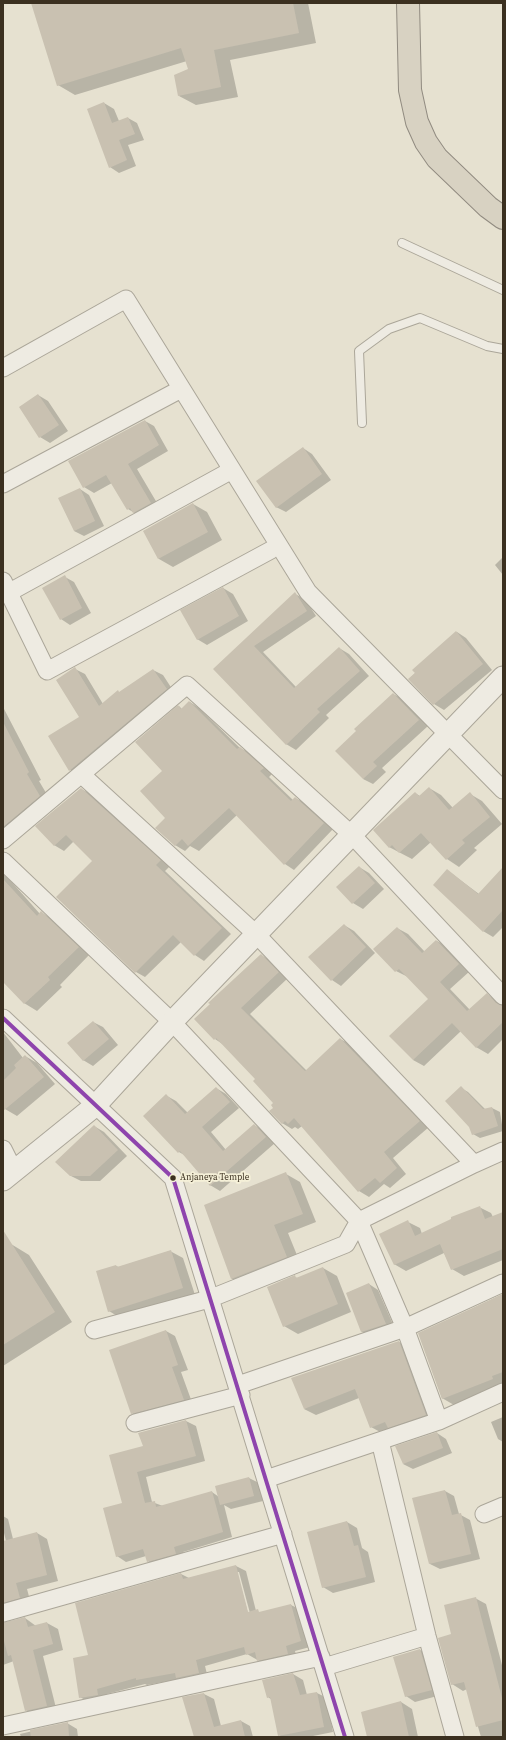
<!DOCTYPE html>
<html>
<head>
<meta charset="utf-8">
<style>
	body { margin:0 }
	#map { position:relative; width:506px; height:1740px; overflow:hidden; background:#e6e1d0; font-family:"Source Serif 4",serif }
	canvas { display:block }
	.frame { position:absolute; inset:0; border:4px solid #3b3020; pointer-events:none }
</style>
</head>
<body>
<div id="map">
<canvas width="506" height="1740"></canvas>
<div class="frame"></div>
</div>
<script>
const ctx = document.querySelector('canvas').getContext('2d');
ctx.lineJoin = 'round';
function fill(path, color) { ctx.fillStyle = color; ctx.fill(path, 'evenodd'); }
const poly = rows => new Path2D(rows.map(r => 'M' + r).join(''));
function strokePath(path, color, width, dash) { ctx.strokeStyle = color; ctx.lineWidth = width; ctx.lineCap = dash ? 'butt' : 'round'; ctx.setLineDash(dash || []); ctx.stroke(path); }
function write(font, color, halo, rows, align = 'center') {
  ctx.font = font + ' "Source Serif 4",serif'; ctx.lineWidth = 3.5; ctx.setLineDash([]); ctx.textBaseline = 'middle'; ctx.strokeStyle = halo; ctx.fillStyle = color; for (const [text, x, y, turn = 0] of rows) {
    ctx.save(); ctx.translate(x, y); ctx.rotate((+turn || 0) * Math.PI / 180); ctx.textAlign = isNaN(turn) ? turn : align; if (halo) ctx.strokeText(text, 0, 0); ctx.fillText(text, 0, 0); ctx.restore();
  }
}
const shadow = poly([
	[33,3,308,3,316,43,230,60,238,97,196,105,179,96,190,69,187,61,75,95,58,85],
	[104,103,114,109,119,121,128,118,137,123,144,140,128,145,136,166,119,173,110,167],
	[38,395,48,401,68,431,50,443,40,437],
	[145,421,154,426,168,451,137,469,160,508,138,515,128,509,112,483,94,493,84,487],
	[303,448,312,454,331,480,286,512,276,507],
	[80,489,89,495,104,526,84,536,74,531],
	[193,504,207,512,222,540,173,567,159,559,144,531],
	[503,557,503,575,495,565],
	[65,577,74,582,91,613,70,625,61,619],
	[223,588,233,594,248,621,207,645,197,639],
	[295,594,305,599,316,616,263,652,296,687,339,648,349,654,369,676,326,715,329,718,296,750,286,744,215,669],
	[457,632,466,638,492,670,444,710,434,704,409,679],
	[75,669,85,674,103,704,153,670,163,675,176,695,79,775,70,770,80,717],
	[393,694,403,699,428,726,382,768,386,772,373,784,363,779],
	[190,702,199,708,240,748,250,753,272,774,269,777,293,800,295,798,305,803,333,829,294,870,285,864,237,815,199,851,190,846,185,851,175,845,166,818,163,771,179,706,182,709],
	[3,707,41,780,39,781,52,803,3,844],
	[429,788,441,795,453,808,470,794,482,801,502,824,474,848,477,850,459,867,447,859,431,842,412,859,389,847,415,793,420,796],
	[81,789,91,794,170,866,165,871,231,934,204,961,195,955,181,942,145,977,136,972,94,861,74,841,64,851,54,845],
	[359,867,369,873,384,889,363,909,353,903,338,887],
	[503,869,503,927,493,937,483,931,447,870,479,894],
	[3,872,40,914,42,913,54,920,90,954,60,985,62,987,37,1011,24,1003,3,972],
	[344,925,354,931,375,953,341,986,332,980],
	[397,928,408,934,425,952,437,941,448,947,470,971,450,989,470,1010,487,994,503,1006,503,1039,488,1054,476,1047,461,1031,424,1066,413,1060,429,999,408,977,396,971],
	[261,955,271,961,288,978,250,1014,307,1071,340,1039,350,1044,429,1127,393,1158,406,1174,390,1188,384,1184,369,1197,359,1191,302,1126,298,1129,295,1127,292,1129,282,1123,275,1108,274,1103,257,1079,224,1045,215,1039],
	[93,1022,103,1027,118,1045,93,1066,83,1060],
	[3,1032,23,1058,25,1056,37,1063,55,1084,17,1116,5,1109,3,1105],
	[216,1088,226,1094,239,1108,211,1132,226,1150,254,1125,264,1131,275,1143,220,1191,210,1185,186,1156,179,1152,145,1116,167,1096,176,1101,188,1113],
	[461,1088,468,1092,486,1110,492,1108,500,1112,503,1131,480,1138,473,1134],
	[94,1126,104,1132,127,1156,100,1181,81,1181,71,1176],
	[286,1174,300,1182,316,1222,288,1233,301,1265,246,1287,232,1279,206,1206],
	[479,1207,491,1213,493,1217,503,1213,503,1260,464,1276,452,1269,444,1253,406,1271,394,1264,408,1222,420,1228,422,1234],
	[11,1244,29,1255,72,1322,3,1366,3,1250],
	[170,1251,183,1258,195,1295,122,1319,109,1311,97,1272,116,1266,119,1267],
	[323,1268,337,1276,351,1312,298,1334,284,1326,294,1277,298,1278],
	[369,1284,378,1290,395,1329,372,1337,362,1332,347,1293],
	[503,1294,503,1386,454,1405,442,1398,419,1334],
	[166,1331,175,1336,188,1370,181,1372,193,1405,142,1419,132,1413],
	[399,1342,410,1348,437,1421,382,1433,371,1427,359,1398,316,1415,304,1409],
	[503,1417,503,1442,498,1439,491,1422],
	[186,1421,196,1426,205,1461,146,1477,152,1502,163,1506,212,1492,219,1497,249,1478,259,1483,263,1501,231,1509,224,1505,232,1537,183,1552,185,1559,157,1567,148,1561,146,1556,126,1562,117,1556,123,1504,144,1447],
	[437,1433,446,1439,452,1453,413,1469,403,1464],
	[445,1491,454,1496,459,1514,470,1520,480,1559,440,1569,430,1564,413,1499],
	[3,1516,8,1519,13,1539,37,1533,47,1539,58,1581,27,1589,31,1604,7,1612,3,1623,25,1618,36,1626,47,1623,58,1629,63,1650,43,1656,57,1712,37,1717,26,1710,14,1661,3,1665,3,1537,5,1545,7,1545,3,1529],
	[347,1522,357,1528,362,1548,368,1552,375,1582,333,1593,323,1587],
	[236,1566,246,1571,256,1611,261,1613,291,1605,301,1610,310,1647,295,1651,297,1659,268,1666,247,1654,205,1666,208,1678,187,1683,179,1679,147,1685,145,1684,107,1694,107,1700,90,1703,80,1697,90,1656,181,1574,189,1578],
	[237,1572,239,1572,251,1617,249,1617],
	[475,1598,486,1604,503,1669,503,1737,481,1737,467,1689,463,1691,452,1684,452,1635],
	[420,1650,430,1655,441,1695,415,1702,406,1696],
	[293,1674,303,1680,307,1695,317,1693,327,1698,333,1732,308,1737,282,1737,279,1735,272,1700,268,1697],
	[204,1694,214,1699,221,1726,241,1721,250,1726,253,1737,195,1737,183,1698],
	[401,1702,412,1709,418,1737,372,1737],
	[67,1723,77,1729,78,1737,21,1737,20,1734]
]);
const building = poly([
	[31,3,293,3,299,33,214,50,221,87,178,96,174,75,188,69,181,48,57,86],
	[104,102,112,123,128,117,135,134,119,140,127,160,109,168,87,109],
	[38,394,59,425,39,438,19,407],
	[145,420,159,445,128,464,151,503,133,513,130,508,127,510,106,475,83,488,68,461],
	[303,447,322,474,276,508,256,481],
	[80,488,95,521,74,531,58,498],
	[193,503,208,532,158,559,143,531],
	[65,575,82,608,60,620,42,588],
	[223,587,239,616,197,640,180,610],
	[295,592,307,611,254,646,294,688,339,647,360,671,317,709,320,712,286,745,213,669],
	[456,631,483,664,433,705,408,679,415,673,412,670],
	[75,667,99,706,118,690,119,692,153,669,167,689,69,771,48,736,79,717,56,680],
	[393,693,419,720,373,762,377,766,363,779,335,751,356,731,354,729],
	[189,701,237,749,240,747,264,768,260,771,291,801,295,797,324,823,284,865,229,808,188,846,182,839,175,846,155,828,165,818,140,791,162,771,135,742,178,705,181,709],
	[3,722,29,772,27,774,40,796,3,827],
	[429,787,449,810,470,792,490,817,462,840,465,843,446,860,421,833,399,853,392,845,389,848,373,830,415,792,419,796],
	[81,788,161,860,156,865,222,928,194,956,173,935,135,973,56,897,92,861,66,835,54,846,35,826],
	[359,866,375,883,352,904,336,887],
	[503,867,503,910,483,932,433,885,447,869,478,894],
	[3,879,37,916,41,911,79,947,48,977,50,980,24,1004,3,982],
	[344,924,366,947,331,981,308,957],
	[397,927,422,953,436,940,459,964,440,982,467,1011,487,993,496,1003,503,1006,503,1022,476,1048,452,1023,413,1060,389,1036,428,999,399,969,395,972,373,949],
	[261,954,279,972,241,1008,305,1071,340,1038,420,1121,384,1152,397,1168,380,1183,375,1178,358,1192,294,1118,288,1124,285,1121,282,1124,269,1111,273,1108,271,1105,273,1103,253,1081,255,1079,216,1038,214,1040,194,1019,210,1004,208,1003],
	[93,1021,109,1039,83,1061,67,1043],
	[25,1055,44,1077,3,1111,3,1081,16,1068,14,1065],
	[461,1086,483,1109,492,1107,498,1126,472,1135,469,1127,445,1101],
	[216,1087,230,1102,202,1127,223,1151,254,1124,266,1137,210,1186,180,1151,178,1153,143,1116,166,1094,185,1114],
	[94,1125,118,1150,90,1176,70,1176,55,1162],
	[286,1172,303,1214,274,1225,287,1257,231,1279,204,1205],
	[480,1206,485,1219,503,1212,503,1249,451,1270,440,1244,394,1265,379,1234,408,1220,415,1236,451,1219,451,1217],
	[3,1230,55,1312,3,1345],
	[171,1250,183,1288,108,1312,96,1271,116,1265,117,1267],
	[323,1267,338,1304,283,1327,267,1287,295,1275,296,1278],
	[369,1283,386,1324,361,1332,346,1293],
	[503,1294,503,1372,492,1376,493,1379,442,1399,418,1333],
	[166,1330,178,1365,172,1367,184,1400,131,1414,109,1350],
	[399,1341,426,1415,388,1428,385,1422,370,1428,355,1389,304,1409,291,1378],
	[186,1420,196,1456,137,1472,145,1503,155,1501,156,1507,212,1491,223,1532,174,1547,176,1554,147,1562,143,1549,116,1557,103,1508,122,1503,109,1455,143,1446,138,1433],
	[437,1432,443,1448,403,1464,395,1446],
	[249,1477,254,1496,220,1505,215,1486],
	[445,1490,452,1515,461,1513,471,1554,429,1564,412,1498],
	[347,1521,354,1546,358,1545,366,1577,322,1588,307,1532],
	[37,1532,47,1575,16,1583,20,1598,3,1603,3,1541],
	[236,1565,248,1612,258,1609,259,1612,291,1604,301,1641,286,1646,288,1654,257,1661,255,1652,246,1655,244,1647,196,1660,199,1673,176,1678,175,1673,136,1680,136,1678,97,1689,98,1695,79,1698,73,1658,88,1655,75,1603,181,1573,183,1579],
	[476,1597,503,1702,503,1720,476,1727,464,1682,451,1685,438,1638,451,1634,444,1605],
	[25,1617,28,1627,47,1622,53,1644,33,1650,47,1706,25,1711,11,1655,8,1656,3,1637,3,1623],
	[420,1649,432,1690,405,1697,393,1657],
	[293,1673,300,1695,317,1692,324,1727,278,1736,270,1697,267,1698,262,1680],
	[204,1693,214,1727,241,1720,245,1737,194,1737,182,1697],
	[401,1701,409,1737,367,1737,361,1712],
	[68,1722,69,1737,31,1737,30,1730]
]);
const service = poly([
	[402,243,503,290],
	[362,423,359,351,389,329,420,318,487,346,503,349]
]);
const minor = poly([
	[3,368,126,299,308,592,503,790],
	[3,484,181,389],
	[3,581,47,671,271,550],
	[8,593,232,470],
	[3,840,187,685,353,836,503,996],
	[3,861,172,1022,359,1221,474,1164,256,934,82,775],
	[3,1018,173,1178,345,1737],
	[3,1149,14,1171],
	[474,1164,503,1151],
	[359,1221,405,1328,439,1421],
	[94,1330,209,1299,346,1244,359,1221],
	[238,1385,405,1328,503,1283],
	[135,1423,241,1395],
	[380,1441,427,1636,455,1737],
	[266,1479,439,1421,503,1392],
	[484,1514,503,1506],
	[3,1613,283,1534],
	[324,1667,427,1636],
	[3,1726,321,1657]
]);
const tertiary = poly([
	[3,1180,96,1105,172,1022,503,677]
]);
const motorway = poly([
	[408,3,410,90,417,122,426,142,437,158,488,207,503,218]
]);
const bus1 = poly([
	[3,1018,173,1178,345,1737]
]);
const markers = [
	[173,1178,3.5,"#3b3020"]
];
const busNames = [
	["Anjaneya Temple",180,1178]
];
fill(shadow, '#0003');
fill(building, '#c9c1b1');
strokePath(service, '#aba699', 10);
strokePath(minor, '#aba699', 19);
strokePath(tertiary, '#aba699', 23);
strokePath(motorway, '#918b80', 24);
strokePath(service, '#eeebe2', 8);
strokePath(minor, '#eeebe2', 17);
strokePath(tertiary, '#eeebe2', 21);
strokePath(motorway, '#d8d2c2', 22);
strokePath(bus1, '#8e44ad', 4);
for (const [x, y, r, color] of markers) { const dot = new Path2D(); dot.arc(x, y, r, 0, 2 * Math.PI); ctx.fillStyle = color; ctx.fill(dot); strokePath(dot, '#f5f0d8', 1.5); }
write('9px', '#3b3020', '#f5f0d8', busNames, 'left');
</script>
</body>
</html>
